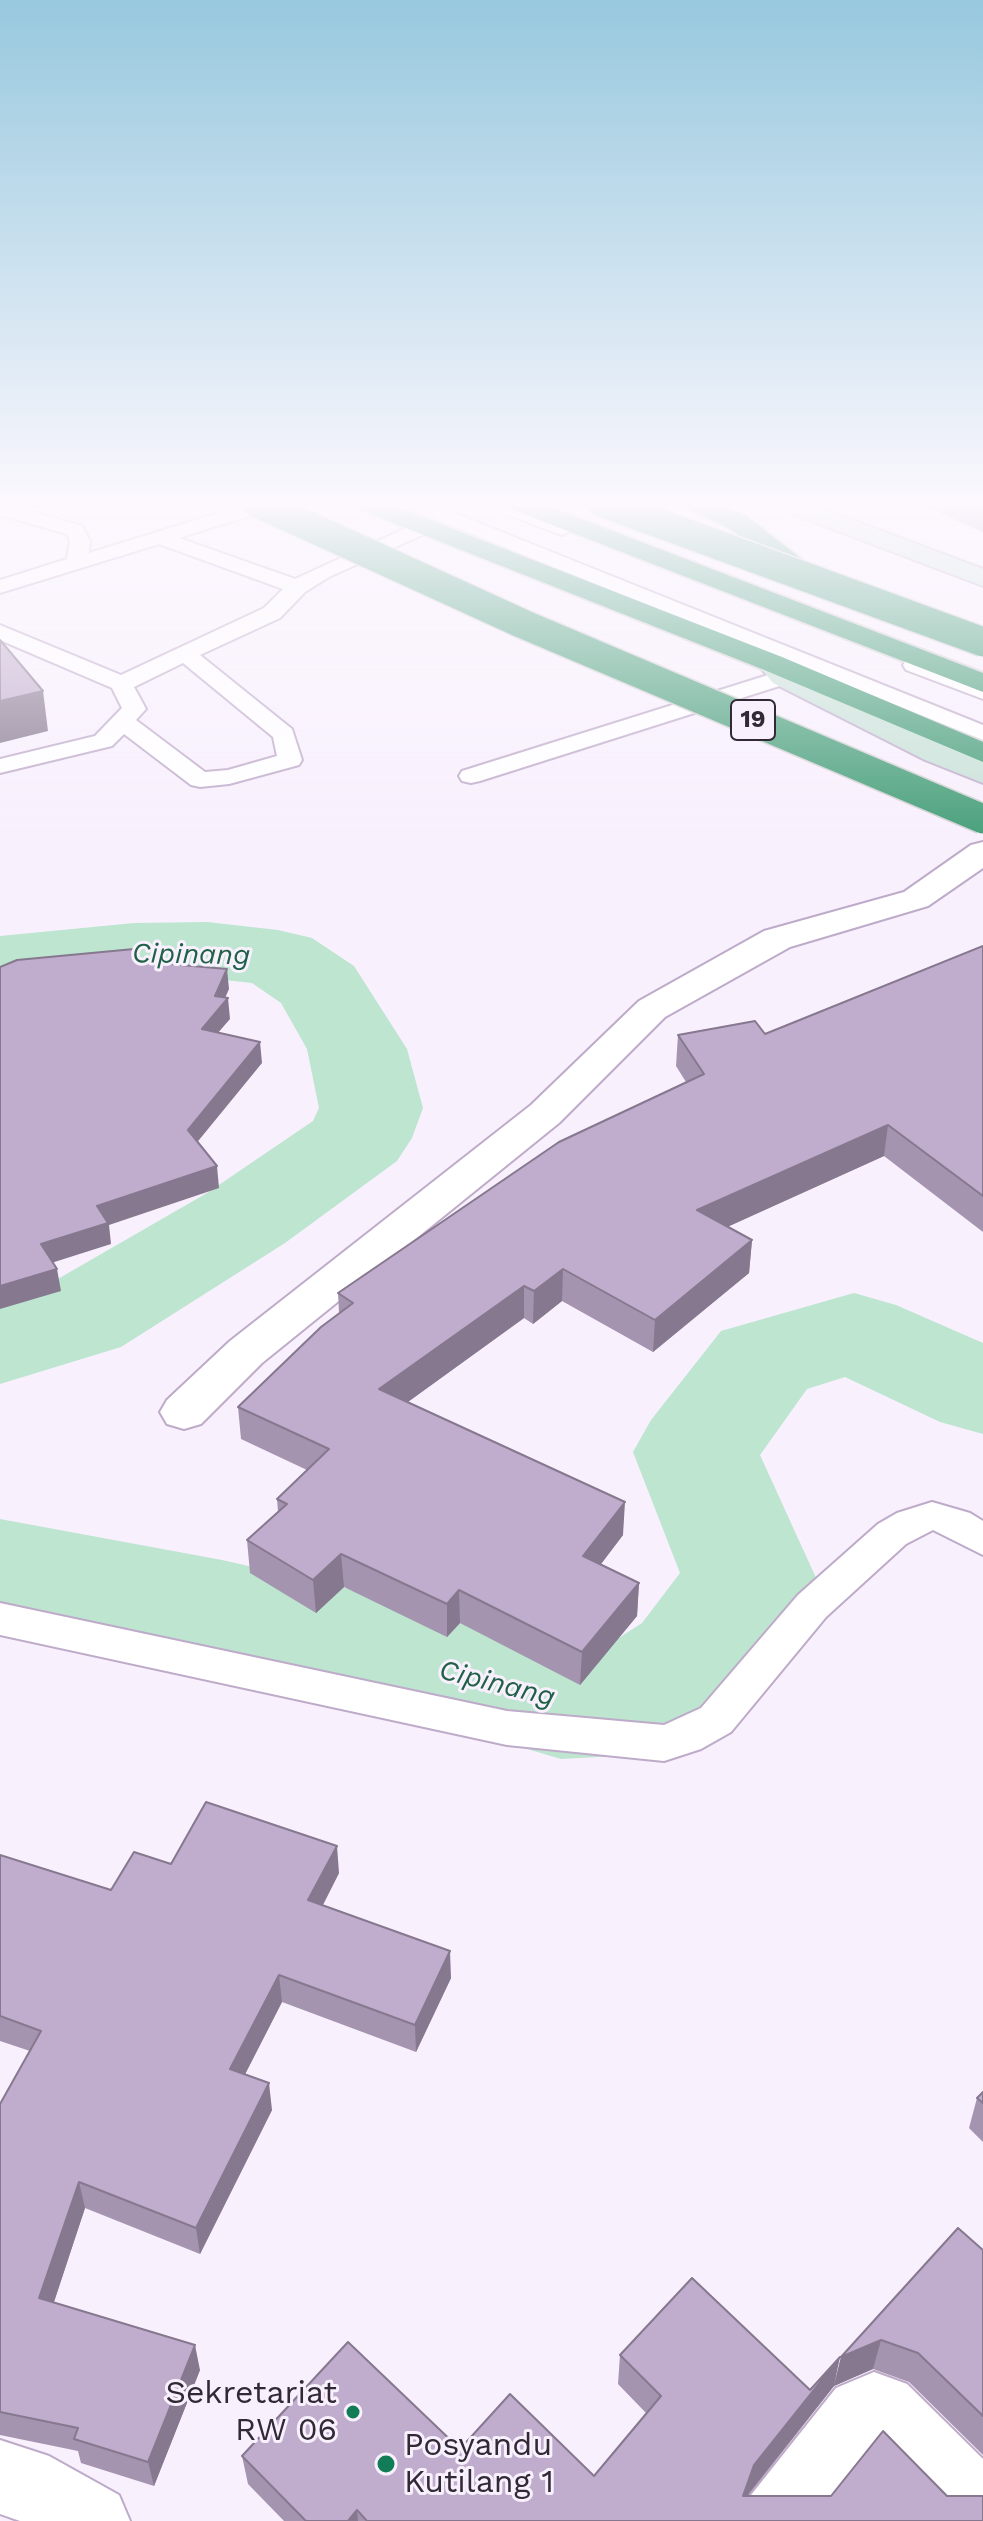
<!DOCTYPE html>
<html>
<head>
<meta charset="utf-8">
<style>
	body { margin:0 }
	canvas { display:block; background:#f8f0fd }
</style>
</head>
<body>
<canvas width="983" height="2521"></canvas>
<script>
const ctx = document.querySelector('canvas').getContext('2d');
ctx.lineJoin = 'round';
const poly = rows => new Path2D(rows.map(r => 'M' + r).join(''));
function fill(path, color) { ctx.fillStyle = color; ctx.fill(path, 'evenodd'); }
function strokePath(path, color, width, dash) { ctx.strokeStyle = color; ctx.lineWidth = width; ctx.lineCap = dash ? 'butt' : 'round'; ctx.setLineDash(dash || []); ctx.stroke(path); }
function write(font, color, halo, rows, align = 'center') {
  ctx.font = font + ' "Work Sans",sans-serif'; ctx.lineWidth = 6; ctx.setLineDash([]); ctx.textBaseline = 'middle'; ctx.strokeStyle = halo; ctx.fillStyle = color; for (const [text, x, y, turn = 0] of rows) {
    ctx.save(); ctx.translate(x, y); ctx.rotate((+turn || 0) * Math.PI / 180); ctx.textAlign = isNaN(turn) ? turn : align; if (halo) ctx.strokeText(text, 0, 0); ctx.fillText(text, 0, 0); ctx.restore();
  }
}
const river = poly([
	[207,922,278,930,312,938,354,966,407,1049,423,1108,412,1138,397,1161,285,1243,121,1347,0,1384,0,1303,37,1291,207,1193,313,1121,319,1108,307,1049,281,1003,252,983,207,978,134,979,0,994,0,936,134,923,207,922],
	[854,1293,896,1305,983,1343,983,1434,940,1422,845,1377,807,1389,760,1455,817,1580,797,1616,740,1701,687,1738,637,1755,561,1759,355,1698,222,1664,111,1644,0,1619,0,1519,222,1560,355,1590,561,1645,611,1643,642,1623,680,1573,633,1452,651,1420,721,1331,854,1293]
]);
const lane = poly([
	[254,502,283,502,280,506,179,538,295,579,417,523,424,521,434,527,431,531,329,577,305,592,280,618,200,655,292,729,302,760,299,765,229,784,200,787,191,785,124,734,112,746,0,773,0,759,95,736,122,708,112,688,0,640,0,625,121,675,264,608,283,589,159,544,0,593,0,580,67,559,70,541,67,534,0,515,0,503,82,526,90,541,89,553,254,502],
	[183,663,273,737,277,756,228,770,205,772,136,720,146,709,134,687,183,663],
	[400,502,427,502,983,725,983,740,403,506,400,502],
	[482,502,509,502,570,525,573,529,563,535,556,533,485,506,482,502],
	[914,658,983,684,983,699,906,670,903,665,906,660,914,658],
	[784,670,792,672,795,677,792,682,480,781,471,783,462,781,459,776,462,771,784,670],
	[932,1502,970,1513,983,1521,983,1555,933,1530,906,1544,826,1617,731,1732,701,1749,664,1761,507,1745,0,1635,0,1603,507,1711,664,1725,701,1708,798,1595,878,1524,897,1513,932,1502]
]);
const street = poly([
	[983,842,983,868,928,906,790,947,665,1017,559,1123,262,1363,201,1424,184,1429,167,1424,160,1412,167,1400,230,1341,531,1105,639,1001,764,931,904,892,971,845,983,842],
	[874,2372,907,2384,983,2459,983,2521,940,2521,875,2455,824,2521,740,2521,751,2495,836,2388,874,2372],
	[0,2440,49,2456,119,2495,130,2521,20,2521,0,2514,0,2440]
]);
const secondary = poly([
	[770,502,805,502,983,569,983,586,774,507,770,502],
	[772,654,782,657,795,671,983,761,983,783,925,760,773,683,757,663,762,657,772,654]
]);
const highway = poly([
	[349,502,384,502,782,657,983,742,983,762,762,669,353,507,349,502],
	[503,502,537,502,983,673,983,692,506,507,503,502],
	[682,502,714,502,748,517,836,586,832,592,822,594,812,592,730,529,685,507,682,502]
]);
const highwayBridge = poly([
	[256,502,523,624,983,819],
	[601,502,983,642]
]);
const wall = poly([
	[915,502,983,502,983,532],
	[983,946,983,1232,884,1156,727,1227,752,1240,749,1273,653,1352,562,1301,533,1324,524,1318,408,1402,623,1535,601,1564,639,1583,637,1616,580,1685,460,1623,447,1637,344,1587,316,1613,250,1573,247,1540,278,1512,277,1499,307,1470,241,1439,238,1407,339,1313,338,1293,686,1082,676,1066,678,1035,765,1034],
	[0,1855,111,1890,171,1864,339,1873,323,1905,451,1978,416,2052,282,2002,245,2074,272,2110,200,2254,85,2208,54,2302,200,2370,154,2486,81,2463,78,2451,0,2435,0,2104,30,2051,0,2041],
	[983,2092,983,2142,969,2128,977,2098],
	[983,2250,983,2455,909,2382,873,2369,834,2386,841,2357],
	[620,2355,810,2390,834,2386,748,2496,947,2496,983,2521,284,2521,248,2484,242,2456,460,2449,594,2476,646,2413,618,2384]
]);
const shadedWall = poly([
	[43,691,48,731,0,743,0,701],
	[227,969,229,989,222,1005,228,998,230,1019,204,1049,202,1029],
	[260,1042,262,1063,190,1151,188,1130],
	[888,1125,884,1156,694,1242,697,1210],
	[217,1166,219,1188,109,1225,111,1244,45,1265,41,1244,97,1206],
	[752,1240,749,1273,653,1352,655,1320],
	[57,1269,61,1291,0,1309,0,1286],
	[563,1269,562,1301,533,1324,534,1291],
	[524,1286,524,1318,380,1422,379,1389],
	[625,1502,623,1535,582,1589,583,1556],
	[341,1554,344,1587,316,1613,313,1580],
	[639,1583,637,1616,580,1685,582,1652],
	[459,1590,460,1623,447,1637,447,1604],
	[337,1846,339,1873,311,1928,308,1900],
	[450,1951,451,1978,416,2052,415,2025],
	[279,1975,282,2002,234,2096,230,2069],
	[269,2083,272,2110,200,2254,196,2228],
	[79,2182,85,2208,47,2323,39,2298],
	[881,2340,873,2369,834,2386,841,2357],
	[195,2345,200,2370,154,2486,148,2462],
	[840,2357,834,2386,749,2493,739,2521,743,2496,754,2465],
	[357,2510,358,2521,348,2521]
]);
const building = poly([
	[957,502,983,502,983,513,957,502],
	[0,640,43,691,0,701,0,640],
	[983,946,983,1196,888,1125,697,1210,752,1240,655,1320,563,1269,534,1291,524,1286,379,1389,625,1502,583,1556,639,1583,582,1652,459,1590,447,1604,341,1554,313,1580,247,1540,287,1504,277,1499,329,1449,238,1407,321,1327,353,1303,338,1293,559,1142,704,1074,678,1035,755,1021,765,1034,983,946],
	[134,949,135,961,227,969,215,996,228,998,202,1029,260,1042,188,1130,217,1166,97,1206,108,1223,41,1244,57,1269,0,1286,0,967,17,960,134,949],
	[206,1802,337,1846,308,1900,450,1951,415,2025,279,1975,230,2069,269,2083,196,2228,79,2182,39,2298,195,2345,148,2462,74,2439,78,2428,0,2412,0,2104,41,2031,0,2016,0,1855,111,1890,134,1852,171,1864,206,1802],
	[983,2092,983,2103,977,2098,983,2092],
	[958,2228,983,2250,983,2416,918,2353,881,2340,841,2357,958,2228],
	[692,2278,810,2390,840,2357,754,2465,743,2496,831,2496,883,2431,947,2496,983,2496,983,2521,367,2521,357,2510,348,2521,306,2521,242,2456,348,2342,460,2449,510,2394,594,2476,661,2396,620,2355,692,2278]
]);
const markers = [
	[353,2412,8,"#117c56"],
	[386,2464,10,"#117c56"]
];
const shields = [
	[753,720,44]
];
const shieldNames = [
	["19",753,720]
];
const waterNames = [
	["Cipinang",191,955,1],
	["Cipinang",497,1684,14]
];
const nearPoinames = [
	["Sekretariat",337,2394],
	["RW 06",337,2431],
	["Posyandu",404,2446,"left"],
	["Kutilang 1",404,2483,"left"]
];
fill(river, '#bde5d0');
strokePath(lane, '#beabc9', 4);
strokePath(street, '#beabc9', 4);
strokePath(secondary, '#beabc9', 4);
strokePath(highway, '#d2d0d3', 4);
fill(lane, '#fff');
fill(street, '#fff');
fill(secondary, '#c6e1d6');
fill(highway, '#409c75');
strokePath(highwayBridge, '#d2d0d3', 32, []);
strokePath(highwayBridge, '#409c75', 29);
fill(wall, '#a594af');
fill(shadedWall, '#86788f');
fill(building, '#c0accc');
strokePath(building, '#86788f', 2);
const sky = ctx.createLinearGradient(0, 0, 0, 855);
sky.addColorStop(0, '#97c8de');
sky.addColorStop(0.59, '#fcf8fe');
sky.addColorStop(1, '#fcf8fe00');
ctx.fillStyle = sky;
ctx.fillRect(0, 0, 983, 855);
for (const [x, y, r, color] of markers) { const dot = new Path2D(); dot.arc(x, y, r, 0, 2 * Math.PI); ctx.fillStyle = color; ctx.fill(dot); strokePath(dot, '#f8f0fd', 3); }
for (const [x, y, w] of shields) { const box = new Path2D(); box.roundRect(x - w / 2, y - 20, w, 40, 6); ctx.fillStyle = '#f8f0fd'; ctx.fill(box); strokePath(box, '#312a36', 2); }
write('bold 24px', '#312a36', null, shieldNames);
write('italic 28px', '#1f6146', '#f8f0fd', waterNames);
write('32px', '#312a36', '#f8f0fd', nearPoinames, 'right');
</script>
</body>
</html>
